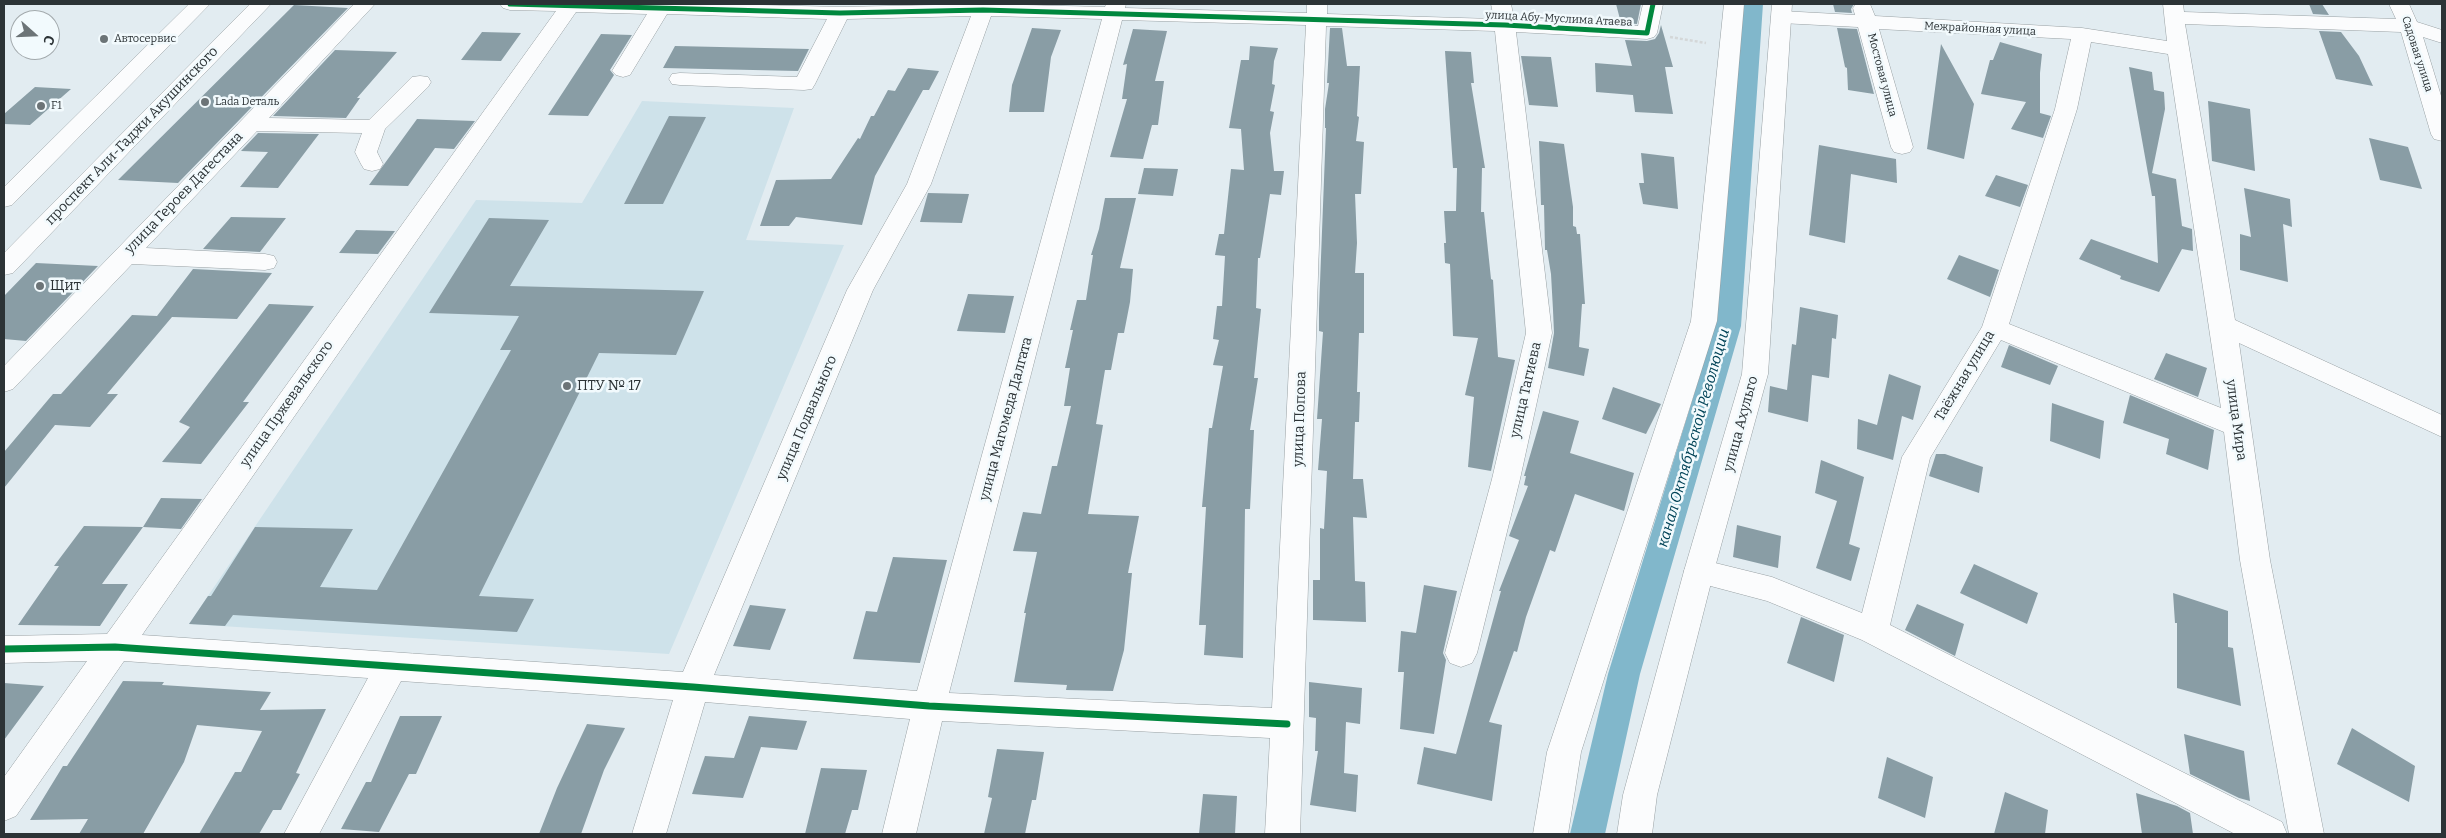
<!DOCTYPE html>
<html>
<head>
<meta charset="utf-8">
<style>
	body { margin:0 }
	#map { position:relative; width:2446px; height:838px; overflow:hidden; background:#e2ecf1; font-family:Bitter,serif }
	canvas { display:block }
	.frame { position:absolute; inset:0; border:5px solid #2c3336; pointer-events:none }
	.north { position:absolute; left:10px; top:10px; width:50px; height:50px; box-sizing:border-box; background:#f2fafd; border:1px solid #a3aaad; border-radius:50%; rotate:110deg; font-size:14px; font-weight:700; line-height:20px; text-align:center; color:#2c3336 }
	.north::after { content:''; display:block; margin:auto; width:18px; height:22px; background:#6c7477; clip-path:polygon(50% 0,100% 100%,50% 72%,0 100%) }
</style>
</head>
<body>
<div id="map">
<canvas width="2446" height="838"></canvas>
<div class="frame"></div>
<div class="north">С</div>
</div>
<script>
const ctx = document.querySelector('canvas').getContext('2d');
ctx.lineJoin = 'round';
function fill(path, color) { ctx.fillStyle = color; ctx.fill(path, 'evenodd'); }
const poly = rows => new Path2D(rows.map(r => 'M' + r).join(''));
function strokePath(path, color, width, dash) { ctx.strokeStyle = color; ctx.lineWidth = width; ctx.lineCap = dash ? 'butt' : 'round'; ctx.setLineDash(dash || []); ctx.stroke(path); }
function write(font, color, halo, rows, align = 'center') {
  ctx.font = font + ' Bitter,serif'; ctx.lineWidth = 5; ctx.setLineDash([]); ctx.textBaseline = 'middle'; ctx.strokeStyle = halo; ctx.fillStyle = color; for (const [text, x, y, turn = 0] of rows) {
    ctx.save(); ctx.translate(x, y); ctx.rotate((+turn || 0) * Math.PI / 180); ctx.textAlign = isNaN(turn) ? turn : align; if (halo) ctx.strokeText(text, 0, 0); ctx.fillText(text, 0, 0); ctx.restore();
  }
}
const built = poly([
	[642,101,794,108,746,240,844,245,669,654,189,624,476,200,582,203]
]);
const canal = poly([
	[1743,4,1763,4,1741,326,1640,674,1605,834,1570,834,1608,674,1715,326,1743,4]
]);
const building = poly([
	[1616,4,1641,4,1637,24,1621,23],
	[1833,4,1854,4,1851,9,1852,13,1835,12],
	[2309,4,2322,4,2329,15,2313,14],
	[294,5,348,8,178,183,118,180],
	[1661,25,1673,67,1665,67,1673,114,1635,112,1633,95,1596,92,1595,63,1632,66,1625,40,1647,41,1655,39,1659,33],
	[1032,28,1061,30,1051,57,1044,112,1009,112,1012,85],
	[1330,28,1342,28,1347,66,1360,66,1357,116,1359,117,1356,141,1364,142,1361,194,1355,194,1357,243,1355,273,1364,273,1364,333,1359,333,1357,392,1360,392,1359,422,1355,422,1353,479,1363,479,1367,518,1353,517,1355,581,1365,582,1366,622,1313,620,1313,580,1320,580,1320,528,1324,529,1327,471,1318,470,1322,419,1317,419,1323,332,1319,331,1319,309,1326,128,1325,128,1325,109,1329,83,1327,83],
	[1837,28,1857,29,1874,94,1848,90,1847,68,1845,67],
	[1133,29,1167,31,1155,81,1164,81,1158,125,1152,125,1143,159,1110,157,1127,99,1122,99,1127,64,1123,65],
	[2319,31,2341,32,2359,56,2373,86,2336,79],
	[482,32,521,33,501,61,461,60],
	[601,34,632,35,610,70,614,75,588,116,548,115],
	[2000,42,2042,54,2040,73,2040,113,2051,116,2043,138,2011,129,2026,102,1981,94,1990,60,1993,60],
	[1941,44,1974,104,1964,159,1927,149],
	[675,46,809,49,798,71,663,68],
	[1250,46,1278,48,1274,61,1272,84,1275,85,1270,111,1274,112,1270,133,1274,171,1284,171,1281,195,1270,194,1260,258,1258,258,1256,308,1261,309,1254,378,1258,378,1250,430,1254,430,1250,509,1245,509,1243,658,1204,655,1206,625,1199,625,1206,507,1202,507,1209,428,1212,428,1223,366,1213,365,1219,340,1213,339,1217,306,1222,306,1225,256,1215,255,1219,234,1224,234,1231,169,1244,170,1241,129,1229,128,1241,60,1249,60],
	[335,50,397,52,357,98,360,98,346,118,273,116],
	[1445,51,1471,52,1474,83,1471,83,1485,168,1482,168,1481,212,1484,212,1491,279,1493,280,1498,357,1515,360,1491,471,1468,467,1474,397,1465,395,1478,338,1453,336,1450,264,1445,263,1444,243,1446,243,1444,211,1456,211,1457,168,1453,168],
	[1521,56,1551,57,1558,107,1529,105],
	[2129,67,2152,72,2154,90,2164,92,2165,109,2152,173,2176,179,2182,226,2192,229,2193,251,2182,249,2159,292,2120,279,2121,276,2079,259,2091,239,2158,263,2155,196,2152,196],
	[908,68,939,71,929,90,923,90,875,176,862,225,796,217,789,226,760,226,776,180,831,179,858,138,860,139,871,116,874,116,888,90,895,91],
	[35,87,71,89,30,125,4,124,4,114],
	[2208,101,2250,109,2255,171,2212,161],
	[669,116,706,117,663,204,624,204],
	[417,119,475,121,454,149,435,148,408,186,369,185],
	[258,133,319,134,278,188,240,187,268,152,241,151],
	[2369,138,2408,147,2422,189,2380,180],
	[1539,141,1564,144,1573,207,1573,226,1576,227,1577,234,1580,234,1585,304,1582,304,1579,347,1589,349,1584,376,1548,368,1554,333,1553,310,1551,274,1547,250,1545,250,1544,205,1541,205],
	[1819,145,1896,159,1897,183,1851,174,1845,243,1809,235],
	[1641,153,1674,157,1678,209,1643,204,1639,183,1644,183],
	[1144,168,1178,169,1173,196,1138,194],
	[1996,175,2028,185,2020,207,1985,196],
	[2244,188,2290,199,2292,227,2283,224,2288,282,2240,270,2240,234,2251,237],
	[928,193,969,194,962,223,920,222],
	[1105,198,1136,198,1120,268,1133,269,1130,302,1124,333,1118,333,1111,370,1105,370,1096,424,1103,425,1088,514,1139,516,1128,573,1132,573,1124,650,1113,691,1066,690,1067,685,1014,682,1026,613,1024,613,1037,552,1013,551,1023,512,1041,514,1052,466,1057,466,1071,406,1064,406,1070,368,1065,368,1073,330,1070,330,1077,300,1086,300,1093,255,1091,255,1099,229],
	[231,217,286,218,260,252,203,249],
	[489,218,549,220,510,286,704,291,676,355,599,353,479,596,534,599,517,632,233,615,225,626,189,624,208,596,211,596,255,527,353,529,320,587,377,590,511,350,500,350,519,316,429,313],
	[356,230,395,231,378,254,339,253],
	[1959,255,1999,270,1990,297,1947,279],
	[36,263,98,266,26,341,4,339,4,296],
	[193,269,272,273,237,319,172,317,107,394,118,394,90,427,55,425,4,488,4,452,53,394,61,394,132,315,157,316],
	[968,294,1014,296,1005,333,957,331],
	[269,304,314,306,243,402,249,402,201,464,162,462,190,427,179,422],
	[1800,307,1838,315,1836,339,1832,338,1829,378,1812,375,1808,422,1768,412,1770,386,1787,390,1792,344,1796,345],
	[2009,345,2058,366,2050,385,2001,367],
	[2166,353,2207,368,2198,397,2154,379],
	[1889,374,1921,386,1913,420,1902,416,1893,460,1857,449,1858,419,1877,425],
	[1613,387,1661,404,1646,434,1602,419],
	[2130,395,2214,430,2208,470,2166,454,2169,439,2123,423],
	[2052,403,2104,421,2100,459,2050,441],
	[1543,411,1579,421,1570,453,1634,473,1624,511,1575,494,1555,552,1550,550,1526,617,1517,652,1514,651,1489,722,1502,725,1492,801,1417,784,1424,747,1456,754,1501,591,1499,591,1519,540,1509,536,1528,486,1524,485,1526,476,1524,476],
	[1936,454,1945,454,1983,467,1979,493,1929,476],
	[1821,460,1864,477,1849,544,1860,548,1851,581,1816,568,1837,501,1815,493],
	[161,498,202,499,181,529,143,527],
	[1737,525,1781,536,1778,568,1733,557],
	[84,526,143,527,102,584,128,584,100,626,18,625,59,566,54,566],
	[893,557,947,560,920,663,853,659,866,611,877,612],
	[1974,564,2038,593,2027,624,1960,593],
	[1424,585,1457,591,1443,653,1446,660,1434,734,1400,729,1404,672,1398,672,1401,631,1416,633],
	[2173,593,2228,611,2228,647,2233,648,2241,706,2177,688,2177,623,2175,623],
	[1917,604,1964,624,1955,656,1905,630],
	[750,605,786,609,770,650,733,646],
	[1801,617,1844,635,1834,682,1787,663],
	[123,681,164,682,162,685,271,692,260,710,326,709,296,773,300,774,281,810,273,810,259,834,199,834,235,772,241,772,262,731,197,725,184,762,143,834,79,834,88,819,30,820,63,766,67,766],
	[1309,682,1362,688,1360,724,1346,722,1344,773,1358,775,1356,812,1310,805,1318,751,1315,751,1316,718,1309,717],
	[4,683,44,686,4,740],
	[400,716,442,716,416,774,409,774,379,832,341,829,366,782,371,782],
	[749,716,807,721,797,750,761,747,743,798,692,794,705,756,734,758],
	[587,724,625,728,604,770,581,834,539,834,557,788],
	[2352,728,2415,766,2409,802,2337,764],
	[2184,734,2244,751,2250,801,2239,798,2190,774],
	[997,749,1044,752,1036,800,1032,800,1025,834,984,834,992,798,988,797],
	[1887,757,1933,777,1925,818,1878,798],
	[821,768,867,770,858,810,852,810,845,834,805,834],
	[2005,792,2048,810,2045,834,1994,834],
	[2136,793,2177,806,2190,813,2193,834,2142,834],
	[1203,794,1237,796,1235,834,1199,834]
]);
const path = poly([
	[1670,37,1706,43]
]);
const minor = poly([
	[354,4,375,4,269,118,369,120,412,77,420,76,428,77,431,82,428,87,385,129,377,152,383,164,380,169,372,171,364,169,361,164,355,152,362,133,257,131,146,248,265,254,274,256,277,262,274,268,265,270,132,264,13,389,4,392,4,366,354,4],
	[500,4,721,4,840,7,983,4,1105,7,1106,4,1126,4,1125,8,1307,13,1307,4,1327,4,1327,14,1494,19,1491,4,1511,4,1514,19,1638,26,1643,4,1663,4,1657,33,1654,37,1647,39,1516,32,1552,333,1520,479,1477,653,1472,663,1461,667,1450,663,1445,653,1492,479,1526,333,1495,31,1326,26,1300,834,1265,834,1270,738,942,721,916,834,882,834,910,719,705,702,666,834,632,834,673,700,401,681,319,834,284,834,368,678,124,661,16,816,4,821,4,777,87,661,4,663,4,636,107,634,556,11,510,10,503,8,500,4],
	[576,12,647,14,612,71,616,75,623,77,630,75,667,14,827,19,797,77,680,73,672,74,669,79,672,84,680,85,804,90,812,89,815,84,847,19,971,16,907,184,847,290,683,672,142,635,576,12],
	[991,16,1102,19,917,691,714,675,873,290,931,184,991,16],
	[1122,20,1306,25,1272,708,949,693,1122,20],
	[1856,4,1870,4,1875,16,2082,28,2167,41,2163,4,2183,4,2184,12,2396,19,2389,4,2409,4,2417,22,2442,30,2442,43,2423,37,2442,99,2442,141,2434,139,2431,134,2401,32,2185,24,2235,320,2442,415,2442,437,2239,343,2270,560,2324,834,2289,834,2240,560,2224,432,2001,340,1930,458,1890,625,2282,822,2287,834,2235,834,1862,640,1767,601,1688,580,1684,571,1688,562,1699,559,1772,577,1862,613,1902,457,1982,327,2055,109,2071,39,1879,29,1913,147,1910,152,1902,154,1894,152,1891,147,1858,27,1781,23,1774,21,1771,17,1774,13,1781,11,1855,15,1853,8,1856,4],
	[2091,42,2168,54,2221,408,2009,324,2077,109,2091,42]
]);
const major = poly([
	[189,4,210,4,12,205,4,207,4,187,189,4],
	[250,4,271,4,13,273,4,275,4,253,250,4],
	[1724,4,1744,4,1717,321,1581,752,1568,834,1533,834,1547,752,1691,321,1724,4],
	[1772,4,1792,4,1768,374,1714,571,1657,795,1652,834,1617,834,1623,795,1684,571,1742,374,1772,4]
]);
const cyclewayFar1 = poly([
	[510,4,840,13,983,10,1505,25,1647,33,1653,4]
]);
const cycleway = poly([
	[4,649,115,647,693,687,929,706,1287,724]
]);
const markers = [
	[104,39,5,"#6c7477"],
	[205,102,5,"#6c7477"],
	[41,106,5,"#6c7477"],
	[40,286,5,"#6c7477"],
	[567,386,5,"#6c7477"]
];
const farStreetnames = [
	["улица Абу-Муслима Атаева",1559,19,3],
	["Межрайонная улица",1980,29,3],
	["Садовая улица",2417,54,72],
	["Мостовая улица",1882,75,75]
];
const farPoinames = [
	["Автосервис",114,39],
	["Lada Dеталь",215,102],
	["F1",51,106]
];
const streetNames = [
	["проспект Али-Гаджи Акушинского",132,136,-46],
	["улица Героев Дагестана",184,193,-46],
	["Таёжная улица",1965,376,-59],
	["улица Тагиева",1526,390,-77],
	["улица Пржевальского",287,404,-55],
	["улица Подвального",807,418,-67],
	["улица Магомеда Далгата",1006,419,-75],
	["улица Попова",1300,419,-88],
	["улица Мира",2236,420,82],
	["улица Ахульго",1741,424,-75]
];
const poiNames = [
	["Щит",50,286],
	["ПТУ № 17",577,386]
];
const waterNames = [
	["канал Октябрьской Революции",1694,438,-74]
];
fill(built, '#cee2ea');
fill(canal, '#81b7cb');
fill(building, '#899da5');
strokePath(minor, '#98a0a3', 1);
strokePath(major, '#98a0a3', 1);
strokePath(path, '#d4d7d8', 2.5, [3, 2]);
fill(minor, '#fbfcfd');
fill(major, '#fbfcfd');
strokePath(cyclewayFar1, '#00873e', 5);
strokePath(cycleway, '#00873e', 7);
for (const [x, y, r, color] of markers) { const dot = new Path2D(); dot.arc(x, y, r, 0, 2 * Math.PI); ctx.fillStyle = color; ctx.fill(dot); strokePath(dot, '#f2fafd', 2); }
write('11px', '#2c3336', '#f2fafd', farStreetnames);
write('11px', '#2c3336', '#f2fafd', farPoinames, 'left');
write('14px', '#2c3336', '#f2fafd', streetNames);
write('14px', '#2c3336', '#f2fafd', poiNames, 'left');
write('italic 15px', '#004357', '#f2fafd', waterNames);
</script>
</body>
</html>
